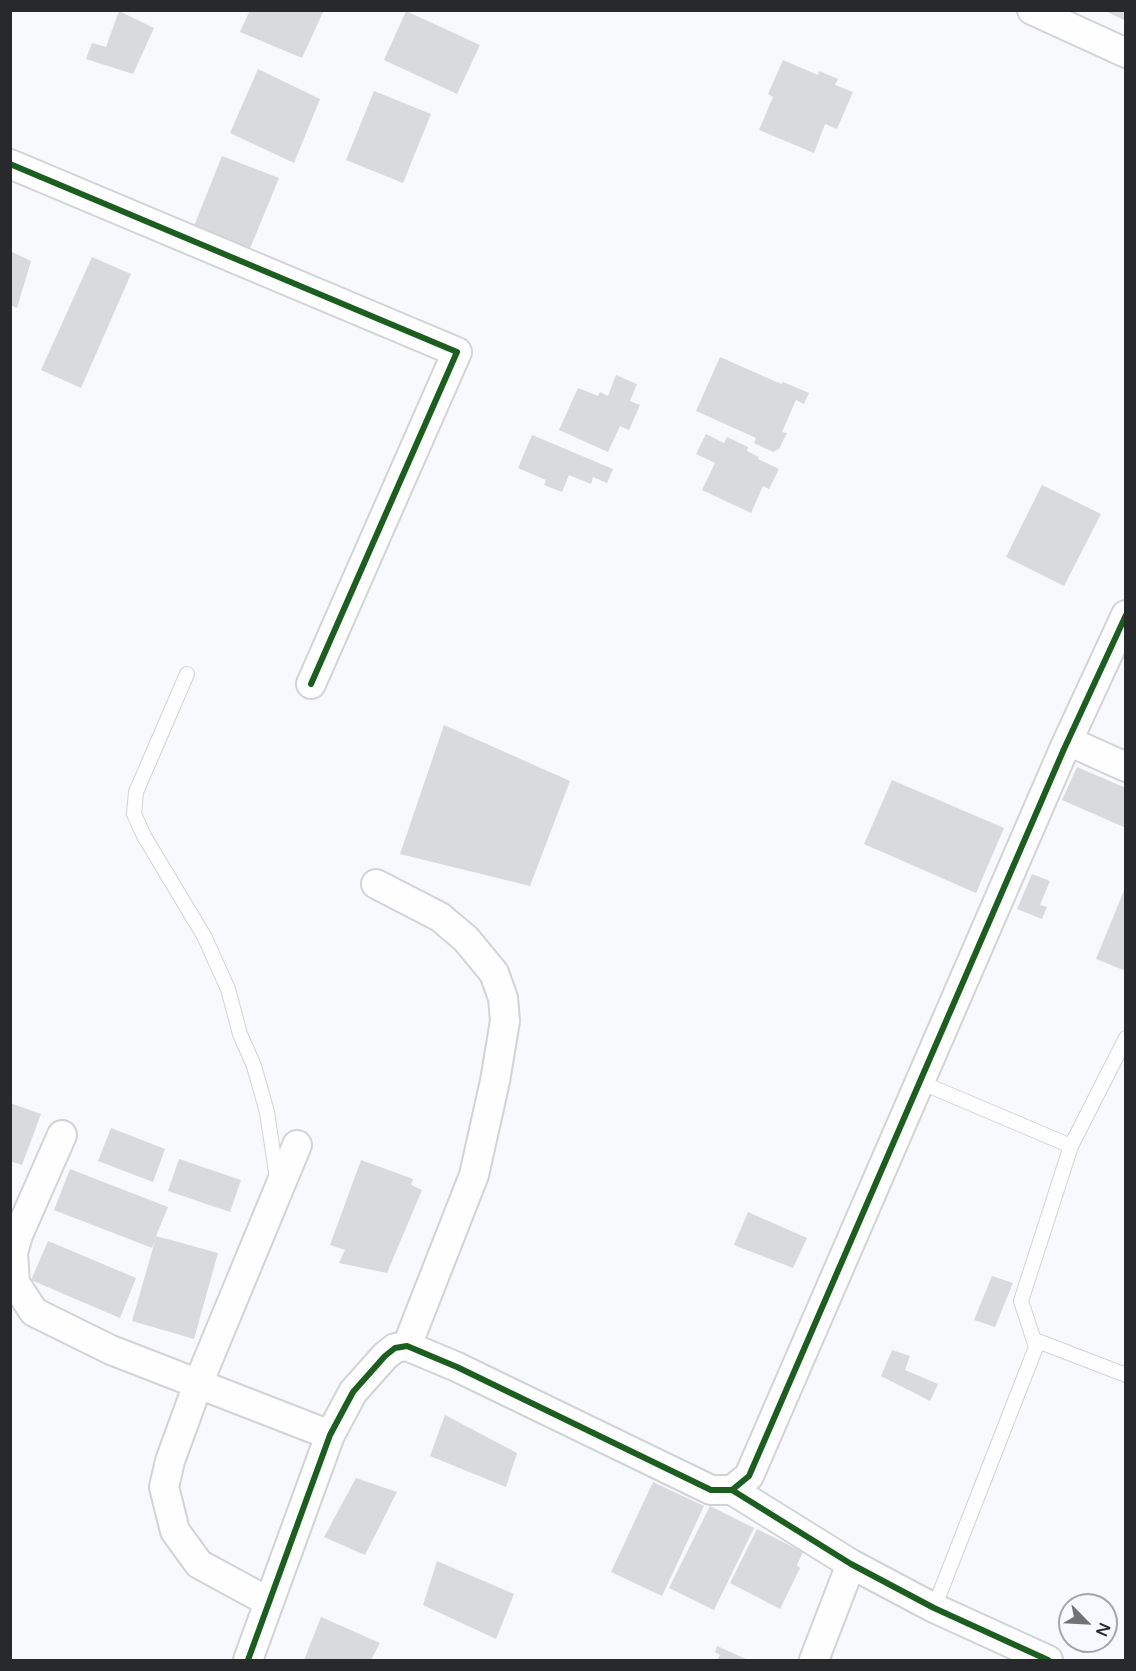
<!DOCTYPE html>
<html>
<head>
<meta charset="utf-8">
<style>
	body { margin:0 }
	#map { position:relative; width:1136px; height:1671px; overflow:hidden; background:#f7f9fc; font-family:"Varela Round",sans-serif }
	canvas { display:block }
	.frame { position:absolute; inset:0; border:12px solid #28292a; pointer-events:none }
	.north { position:absolute; left:1058px; top:1593px; width:60px; height:60px; box-sizing:border-box; background:#f6f9fd; border:2px solid #a4a6a9; border-radius:50%; rotate:114deg; font-size:16px; font-weight:700; line-height:24px; text-align:center; color:#28292a }
	.north::after { content:''; display:block; margin:auto; width:21px; height:27px; background:#707274; clip-path:polygon(50% 0,100% 100%,50% 72%,0 100%) }
</style>
</head>
<body>
<div id="map">
<canvas width="1136" height="1671"></canvas>
<div class="frame"></div>
<div class="north">N</div>
</div>
<script>
const ctx = document.querySelector('canvas').getContext('2d');
ctx.lineJoin = 'round';
function fill(path, color) { ctx.fillStyle = color; ctx.fill(path, 'evenodd'); }
const poly = rows => new Path2D(rows.map(r => 'M' + r).join(''));
function strokePath(path, color, width, dash) { ctx.strokeStyle = color; ctx.lineWidth = width; ctx.lineCap = dash ? 'butt' : 'round'; ctx.setLineDash(dash || []); ctx.stroke(path); }
const building = poly([
	[250,10,324,10,302,58,240,32],
	[1103,10,1126,10,1126,21],
	[119,11,154,28,133,74,86,59,92,43,106,47],
	[406,11,480,45,457,94,384,60],
	[783,60,818,75,819,71,838,79,835,85,853,92,837,129,825,124,814,153,759,130,773,97,768,94],
	[258,69,320,99,294,163,230,133],
	[374,91,431,114,403,183,346,160],
	[222,156,279,178,249,251,192,231],
	[10,251,31,261,17,308,10,305],
	[92,257,131,274,81,388,41,370],
	[720,357,781,384,783,382,809,393,804,404,796,400,782,432,787,433,779,449,773,452,754,443,756,438,696,411],
	[616,375,637,384,630,401,640,405,629,430,620,426,608,452,559,430,578,388,598,396,600,392,608,396],
	[706,434,724,443,727,437,748,447,747,451,759,457,758,459,779,469,769,489,763,486,751,513,702,490,715,463,696,454],
	[532,435,613,469,607,483,593,477,591,484,569,475,562,492,544,485,546,480,518,468],
	[1042,485,1101,514,1064,586,1006,557],
	[444,725,570,781,530,886,400,854],
	[1077,767,1126,788,1126,828,1062,800],
	[892,780,1004,828,976,893,864,844],
	[1032,874,1050,881,1040,905,1047,907,1042,919,1017,909],
	[1125,888,1126,888,1126,971,1096,959],
	[10,1103,41,1114,22,1165,10,1161],
	[111,1128,165,1149,153,1182,98,1161],
	[179,1159,241,1180,230,1212,168,1191],
	[361,1160,413,1179,411,1185,422,1190,387,1273,339,1263,345,1250,330,1245],
	[70,1169,168,1207,156,1236,218,1253,194,1339,132,1321,155,1241,152,1248,54,1210],
	[748,1212,807,1238,793,1268,734,1245],
	[48,1241,136,1278,120,1318,31,1280],
	[992,1276,1013,1283,995,1327,974,1320],
	[892,1350,910,1356,905,1370,938,1384,930,1401,881,1376],
	[445,1415,517,1453,506,1487,430,1456],
	[356,1478,397,1492,365,1555,324,1537],
	[653,1482,704,1506,662,1596,611,1572],
	[710,1506,754,1528,714,1610,669,1588],
	[757,1529,803,1552,797,1565,800,1568,780,1609,730,1583],
	[437,1561,514,1594,496,1639,423,1605],
	[321,1617,380,1643,371,1660,304,1660],
	[717,1646,748,1660,717,1660,720,1655,715,1652]
]);
const service = poly([
	[187,674,136,792,134,814,144,836,204,936,228,989,240,1034,254,1066,267,1112,277,1179],
	[920,1082,1071,1146],
	[1035,1340,1126,1375],
	[934,1608,1036,1347,1021,1301,1071,1146,1126,1038]
]);
const minor = poly([
	[1032,10,1126,53],
	[10,164,457,352,311,684],
	[1068,741,1126,767],
	[376,884,440,917,466,939,494,973,503,998,505,1021,495,1081,474,1175,407,1346],
	[62,1135,18,1235,13,1253,15,1283,34,1312,111,1350,330,1435],
	[732,1490,749,1476,1064,749,1126,615],
	[269,1602,199,1564,175,1531,164,1487,170,1461,198,1384,297,1145],
	[248,1660,330,1435,353,1392,385,1356,395,1348,407,1346,457,1367,711,1490,732,1490,851,1564,934,1608,1048,1660],
	[814,1660,851,1564]
]);
const cycleway = poly([
	[10,164,457,352,311,684],
	[732,1490,749,1476,1064,749,1126,615],
	[248,1660,330,1435,353,1392,385,1356,395,1348,407,1346,457,1367,711,1490,732,1490,851,1564,934,1608,1048,1660]
]);
fill(building, '#d8dadc');
strokePath(service, '#d2d3d5', 16);
strokePath(minor, '#d2d3d5', 32);
strokePath(service, '#fefeff', 14);
strokePath(minor, '#fefeff', 28);
strokePath(cycleway, '#1b5e20', 6);
</script>
</body>
</html>
